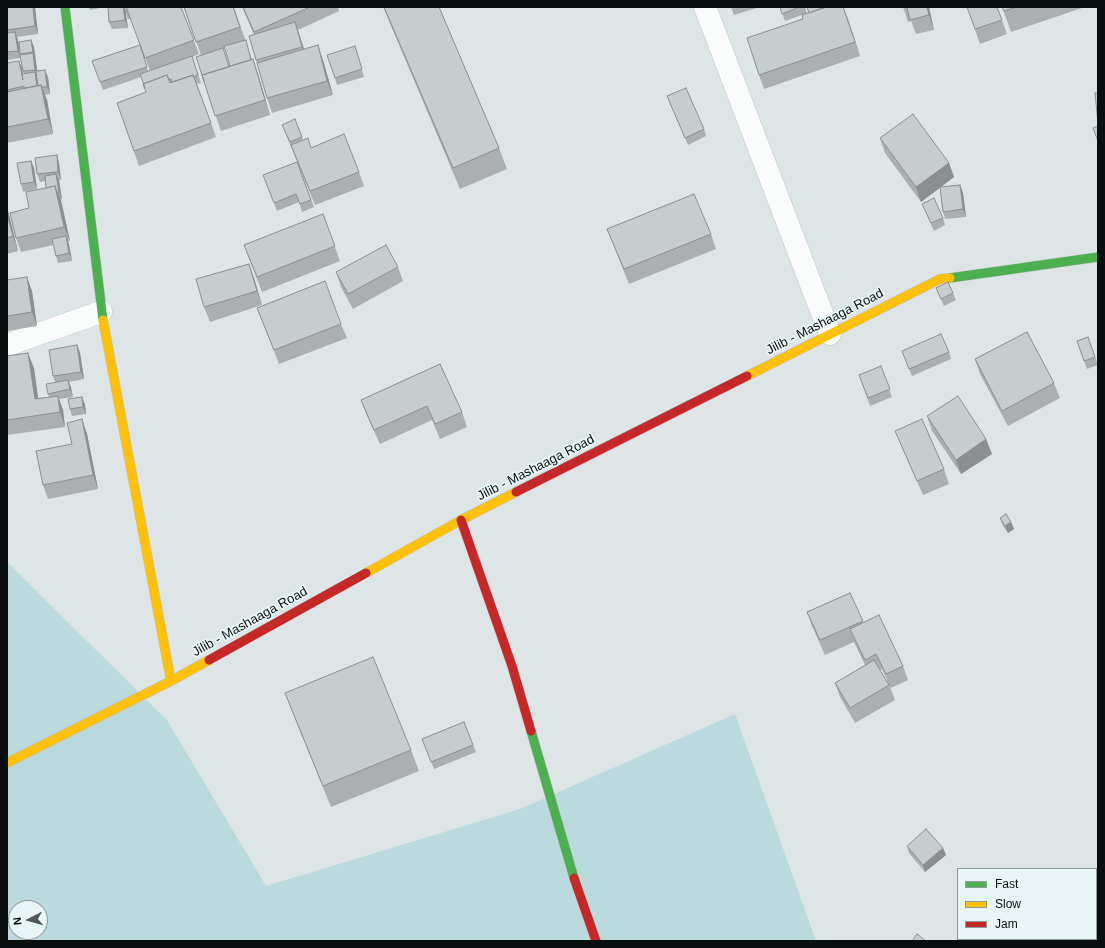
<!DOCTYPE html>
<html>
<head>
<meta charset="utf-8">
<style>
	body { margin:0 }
	#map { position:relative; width:1105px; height:948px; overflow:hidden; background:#dee5e6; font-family:Arial,sans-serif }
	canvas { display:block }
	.frame { position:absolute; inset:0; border:8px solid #090e0e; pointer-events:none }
	.legend { position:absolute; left:957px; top:868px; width:140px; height:72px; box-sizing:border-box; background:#e7f6f7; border:1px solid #8e999a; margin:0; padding:5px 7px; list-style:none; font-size:12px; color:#090e0e }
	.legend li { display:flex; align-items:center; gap:8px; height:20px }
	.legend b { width:20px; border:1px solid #8e999a }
	.north { position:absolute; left:8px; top:900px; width:40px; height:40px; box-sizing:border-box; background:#e7f6f7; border:1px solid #8e999a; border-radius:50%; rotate:264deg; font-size:11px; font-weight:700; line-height:16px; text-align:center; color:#090e0e }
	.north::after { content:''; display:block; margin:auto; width:14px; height:18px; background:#54595a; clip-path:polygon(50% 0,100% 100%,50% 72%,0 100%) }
</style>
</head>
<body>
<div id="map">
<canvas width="1105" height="948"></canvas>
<div class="frame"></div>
<ul class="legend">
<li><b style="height:5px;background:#4caf50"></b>Fast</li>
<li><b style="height:5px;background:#ffc107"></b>Slow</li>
<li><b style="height:5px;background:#c62828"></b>Jam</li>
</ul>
<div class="north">N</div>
</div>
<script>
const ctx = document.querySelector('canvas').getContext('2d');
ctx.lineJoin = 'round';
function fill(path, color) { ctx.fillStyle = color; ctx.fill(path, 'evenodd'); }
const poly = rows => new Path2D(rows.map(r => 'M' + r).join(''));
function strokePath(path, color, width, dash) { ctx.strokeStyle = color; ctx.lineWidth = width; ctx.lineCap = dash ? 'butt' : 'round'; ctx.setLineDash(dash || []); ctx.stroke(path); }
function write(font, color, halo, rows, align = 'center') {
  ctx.font = font + ' Arial,sans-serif'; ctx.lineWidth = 3.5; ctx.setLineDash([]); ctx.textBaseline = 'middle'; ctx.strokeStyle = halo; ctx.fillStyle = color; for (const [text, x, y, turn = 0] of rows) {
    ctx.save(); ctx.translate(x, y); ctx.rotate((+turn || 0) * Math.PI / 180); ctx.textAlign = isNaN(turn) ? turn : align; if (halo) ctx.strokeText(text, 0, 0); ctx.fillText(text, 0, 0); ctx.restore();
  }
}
const green = poly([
	[7,562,167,720,266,886,520,809,735,714,816,941,7,941],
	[16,908,40,908,40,932,16,932]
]);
const street = poly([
	[705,7,830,334],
	[7,345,101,312]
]);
const fast = poly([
	[65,7,103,320],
	[950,278,1098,257],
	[531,731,574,878]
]);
const slow = poly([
	[103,320,171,681],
	[747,376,940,279,950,278],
	[366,573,461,520,516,492],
	[7,763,171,681,209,660]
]);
const jam = poly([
	[516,492,747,376],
	[461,520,512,666,531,731],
	[209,660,366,573],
	[574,878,596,941]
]);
const wall = poly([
	[7,7,35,7,38,34,17,37,18,40,21,58,7,60],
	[89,7,105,7,90,10],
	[108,7,181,7,199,54,192,57,201,83,197,84,216,137,139,166,117,103,146,92,141,77,103,90,92,61,140,45,148,71,150,71,131,19,128,19,125,11,128,28,112,29,109,22],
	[184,7,234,7,248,48,252,59,253,59,258,74,270,115,221,131,204,81,201,55],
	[225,48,230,66,229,67,223,49],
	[242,7,338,7,339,11,298,30,304,49,323,60,333,95,272,113,267,98,249,36,254,35],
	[383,7,439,7,499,148,507,169,460,189],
	[731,7,760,7,734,15],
	[780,7,805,7,807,13,785,21],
	[903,7,929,7,934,30,916,34,911,21,908,22],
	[967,7,997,7,1007,34,980,44],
	[1002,7,1085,7,1011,32],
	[847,16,860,56,764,89,759,75],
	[31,40,34,47,37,71,48,77,50,94,45,95,47,100,53,134,7,143,7,63,19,61,22,68,23,74,24,74,23,71,20,54],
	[355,46,364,77,337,85,335,78],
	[667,96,704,129,706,136,688,145],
	[295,119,303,140,311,148,359,172,364,186,315,205,282,125],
	[880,138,949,163,954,177,941,187,960,185,963,193,966,217,945,219,943,212,940,188,921,202,885,153],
	[57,155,59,163,61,180,59,180,62,199,60,199,70,241,68,241,72,261,58,263,56,256,54,245,21,252,16,238,29,208,46,188,45,181,40,182,37,174],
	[31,161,34,168,37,189,23,192,21,184],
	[297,162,314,207,302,212,299,202,277,211,263,175],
	[922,204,943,218,945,225,934,231,925,211],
	[7,207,18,251,7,254],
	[323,214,340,261,262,292,244,245],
	[607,229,711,234,716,249,629,284],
	[398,267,403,281,353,309,341,287,336,272],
	[254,278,262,305,210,322,204,307],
	[7,280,32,291,37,326,7,331],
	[936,288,953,293,956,300,944,306,939,295],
	[257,308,341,324,347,338,279,364],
	[1088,337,1098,365,1087,369,1077,341],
	[77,345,80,353,84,379,69,382,73,397,59,399,63,410,65,427,7,435,7,356,34,368,38,398,49,397,48,394,55,382,53,376],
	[902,351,949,352,951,359,912,376],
	[975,359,1054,383,1060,398,1008,426,980,374],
	[440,364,462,412,467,427,440,439,432,420,380,444,366,414,361,400],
	[881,366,892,397,870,406,859,375],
	[82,397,85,405,86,414,72,416,70,409],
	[927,416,986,439,992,454,961,474,932,431],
	[82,419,87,434,98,489,48,499,43,485,72,444],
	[895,431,944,469,949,484,923,495,901,445],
	[1000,518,1011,522,1014,529,1008,533,1003,526],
	[850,593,863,623,903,666,908,680,891,688,890,687,895,700,855,723,840,697,835,683,865,665,854,642,825,655,812,626,807,612],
	[882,669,889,684,880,670],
	[285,693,411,750,419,771,331,807,293,714],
	[464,722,476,752,434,769,422,739],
	[907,846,943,848,946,855,925,872,909,853]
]);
const shadedWall = poly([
	[33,7,35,7,38,34,35,26],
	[123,7,125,7,128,28,125,20],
	[844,7,847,16,860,56,855,42],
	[927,7,929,7,934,30,929,15],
	[295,22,308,61,302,47],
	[15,32,18,40,21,58,18,51],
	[31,40,34,47,38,77,35,70],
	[318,45,323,60,333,95,327,81],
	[253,59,258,74,270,115,265,100],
	[19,61,22,68,25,88,23,80],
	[45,70,48,77,50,94,47,87],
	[35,72,38,80,40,99,37,91],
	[41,85,47,100,53,134,48,119],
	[57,155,59,163,61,180,58,172],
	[31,161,34,168,37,189,34,182],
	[949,163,954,177,921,202,916,187],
	[56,174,59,181,62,199,59,192],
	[960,185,963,193,966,217,963,209],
	[55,186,61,200,70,241,64,227],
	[7,207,18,251,13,236,7,214],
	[66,236,69,244,72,261,69,253],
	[249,264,254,278,262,305,257,291],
	[27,277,32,291,37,326,32,312],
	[77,345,80,353,84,379,81,372],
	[28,353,34,368,40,413,35,399],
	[68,380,71,387,73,397,70,389],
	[58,396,63,410,65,427,60,412],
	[82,397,85,405,86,414,83,407],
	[82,419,87,434,98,489,93,475],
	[986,439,992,454,961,474,956,460],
	[1011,522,1014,529,1008,533,1005,526],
	[943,848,946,855,925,872,923,865]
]);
const building = poly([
	[7,7,33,7,35,26,7,30,7,7],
	[108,7,123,7,125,20,109,22,108,7],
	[124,7,126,7,128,11,126,12,124,7],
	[126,7,181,7,194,40,145,58,126,7],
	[184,7,233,7,240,27,196,42,184,7],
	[243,7,310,7,254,32,243,7],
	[384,7,439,7,499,148,453,168,384,7],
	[780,7,799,7,782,14,780,7],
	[807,7,826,7,809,13,807,7],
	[826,7,843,7,855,42,759,75,747,38,803,19,802,15,826,7],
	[907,7,927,7,929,15,910,20,907,7],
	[967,7,997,7,1002,20,975,29,967,7],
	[1002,7,1016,7,1004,11,1002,7],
	[295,22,302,47,256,60,249,36,295,22],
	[15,32,18,51,7,52,7,33,15,32],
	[31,40,33,52,20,54,19,42,31,40],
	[246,40,251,60,230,66,224,46,246,40],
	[140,45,147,67,100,82,92,61,140,45],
	[318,45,327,81,267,98,257,63,318,45],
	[355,46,362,69,335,78,327,55,355,46],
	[223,48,229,67,202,75,204,81,196,57,223,48],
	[33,53,35,70,23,71,20,55,33,53],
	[192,56,198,75,194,77,193,75,172,82,171,79,169,80,167,75,143,84,145,88,140,74,192,56],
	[253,59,265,100,215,116,202,75,253,59],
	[19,61,23,80,22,74,35,72,37,86,24,88,24,86,7,90,7,63,19,61],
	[45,70,47,87,42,87,41,85,38,86,36,71,45,70],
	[167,75,170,83,193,75,211,123,134,151,117,103,146,92,143,84,167,75],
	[41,85,48,119,7,127,7,92,41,85],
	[686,88,704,129,685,138,667,96,686,88],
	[1095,93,1098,93,1098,123,1095,93],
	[913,114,949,163,916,187,880,138,913,114],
	[295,119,302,137,290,142,282,125,295,119],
	[1098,126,1098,141,1093,128,1098,126],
	[344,134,359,172,310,191,291,145,308,138,311,148,344,134],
	[57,155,58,172,37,174,35,158,57,155],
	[31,161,34,182,21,184,17,163,31,161],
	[297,162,311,200,300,204,296,194,274,203,263,175,297,162],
	[56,174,59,192,57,192,55,186,46,188,45,176,56,174],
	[960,185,963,209,943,212,940,187,960,185],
	[55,186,64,227,16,238,10,213,29,208,26,192,55,186],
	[694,194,711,234,624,269,607,229,694,194],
	[934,198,943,218,931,223,922,204,934,198],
	[7,214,13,236,7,238,7,214],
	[323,214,335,246,257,277,244,245,323,214],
	[66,236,69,253,56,256,52,239,66,236],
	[386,245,398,267,348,294,336,272,386,245],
	[249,264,257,291,204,307,196,279,249,264],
	[27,277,32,312,7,316,7,280,27,277],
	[325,281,341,324,274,350,257,308,325,281],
	[948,282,953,293,941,299,936,288,948,282],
	[1027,332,1054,383,1002,411,975,359,1027,332],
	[941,334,949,352,909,369,902,351,941,334],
	[1088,337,1095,357,1084,361,1077,341,1088,337],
	[77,345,81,372,53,376,49,350,77,345],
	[28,353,35,399,58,396,60,412,7,420,7,356,28,353],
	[440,364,462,412,435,424,427,406,374,430,361,400,440,364],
	[881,366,890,389,868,398,859,375,881,366],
	[68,380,70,389,48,394,46,384,68,380],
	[958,396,986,439,956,460,927,416,958,396],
	[82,397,83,407,70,409,68,399,82,397],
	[82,419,93,475,43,485,36,451,72,444,67,423,82,419],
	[922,419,944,469,917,481,895,431,922,419],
	[1006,514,1011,522,1005,526,1000,518,1006,514],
	[850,593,863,621,820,640,807,612,850,593],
	[879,615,903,666,886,674,876,654,865,660,850,629,879,615],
	[373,657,411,750,323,786,285,693,373,657],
	[874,660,889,685,850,708,835,683,874,660],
	[464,722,473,745,431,762,422,739,464,722],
	[926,829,943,848,923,865,907,846,926,829],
	[917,934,926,941,912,941,917,934]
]);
const streetNames = [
	["Jilib - Mashaaga Road",825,322,-27],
	["Jilib - Mashaaga Road",536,468,-27],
	["Jilib - Mashaaga Road",250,622,-29]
];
fill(green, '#bbdadd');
strokePath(street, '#bbc1c2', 23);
strokePath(fast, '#bbc1c2', 10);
strokePath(slow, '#bbc1c2', 10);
strokePath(jam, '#bbc1c2', 10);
strokePath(street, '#fafbfb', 22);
strokePath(fast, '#4caf50', 9);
strokePath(slow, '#ffc107', 9);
strokePath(jam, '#c62828', 9);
fill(wall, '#abafb1');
fill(shadedWall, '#8b8f90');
fill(building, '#c7ccce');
strokePath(building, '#8b8f90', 1);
write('13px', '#090e0e', '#e7f6f7', streetNames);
</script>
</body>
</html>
